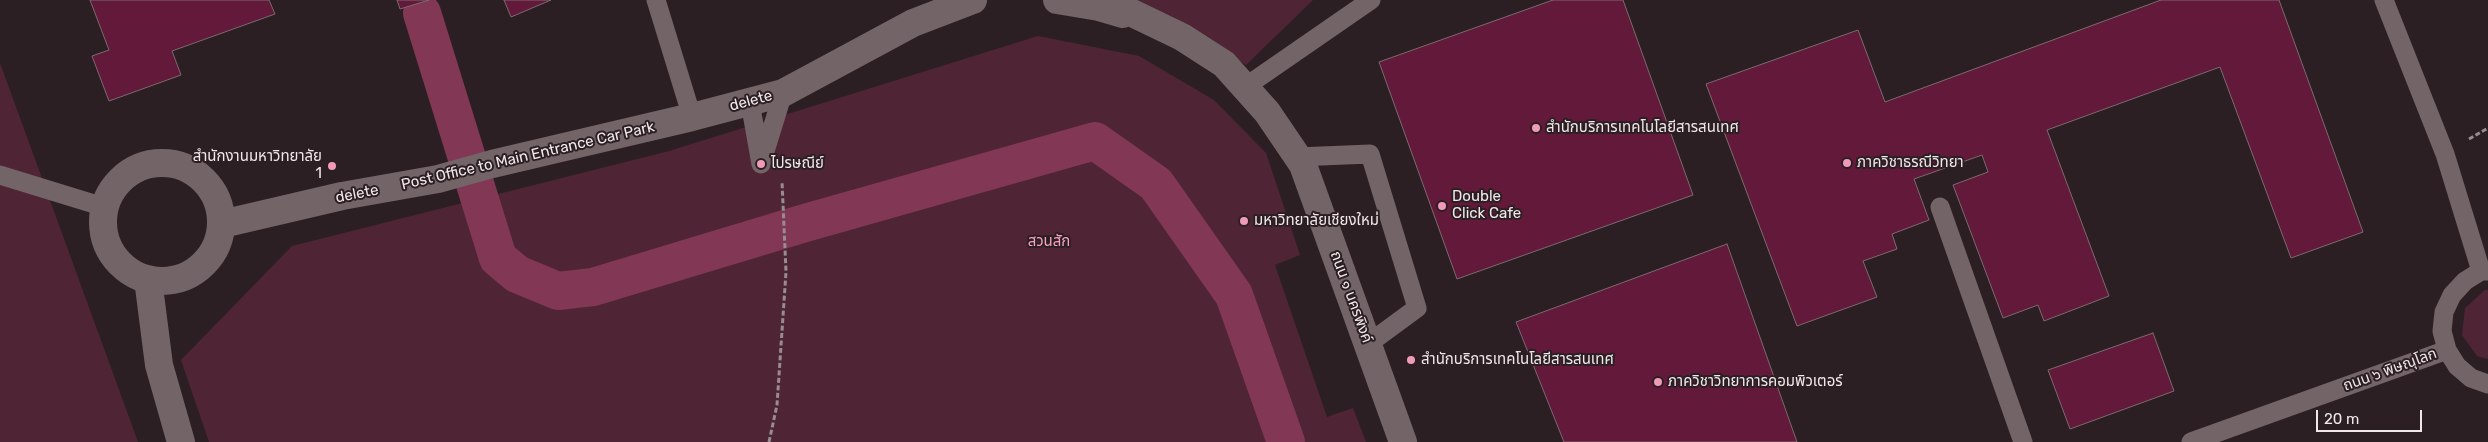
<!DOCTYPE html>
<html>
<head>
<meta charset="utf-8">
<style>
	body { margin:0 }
	#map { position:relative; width:2488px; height:442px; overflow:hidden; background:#2c1f23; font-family:Rubik,sans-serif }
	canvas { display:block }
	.scale { position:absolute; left:2316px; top:410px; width:106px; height:22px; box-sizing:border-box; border:2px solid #f0e7ea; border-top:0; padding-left:6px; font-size:15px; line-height:18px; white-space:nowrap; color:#f0e7ea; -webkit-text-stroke:4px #2c1f23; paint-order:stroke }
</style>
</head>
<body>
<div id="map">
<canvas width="2488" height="442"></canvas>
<div class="scale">20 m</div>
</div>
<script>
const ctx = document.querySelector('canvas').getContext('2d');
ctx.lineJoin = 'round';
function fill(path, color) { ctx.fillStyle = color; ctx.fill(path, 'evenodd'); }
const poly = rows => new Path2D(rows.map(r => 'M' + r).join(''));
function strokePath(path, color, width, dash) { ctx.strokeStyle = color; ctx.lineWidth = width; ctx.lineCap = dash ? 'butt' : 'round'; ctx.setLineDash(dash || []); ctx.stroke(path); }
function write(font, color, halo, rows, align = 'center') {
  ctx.font = font + ' Rubik,"Noto Sans Thai",sans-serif'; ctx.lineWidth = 4; ctx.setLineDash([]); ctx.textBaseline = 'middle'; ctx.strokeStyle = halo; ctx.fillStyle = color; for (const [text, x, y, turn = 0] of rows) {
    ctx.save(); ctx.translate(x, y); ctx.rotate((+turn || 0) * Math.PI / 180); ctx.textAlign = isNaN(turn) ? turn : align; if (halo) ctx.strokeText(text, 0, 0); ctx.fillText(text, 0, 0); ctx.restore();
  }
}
const green = poly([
	[1137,0,1313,0,1246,65],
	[1038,36,1139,56,1214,100,1266,153,1300,255,1275,265,1327,417,1353,408,1366,442,209,442,181,360,292,246,669,151],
	[0,63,138,442,0,442],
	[2485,290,2488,290,2488,359,2477,356,2462,335,2465,308]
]);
const water = poly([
	[1256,320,1294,414,1303,442,1274,442,1241,338,1256,320]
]);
const canal = poly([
	[422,13,498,258,517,274,558,291,593,287,805,223,1095,141,1156,184,1234,295,1286,442]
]);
const building = poly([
	[90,0,269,0,275,14,172,51,181,75,109,101,92,56,109,50,90,0],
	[397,0,429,0,400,9,397,0],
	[504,0,551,0,511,17,504,0],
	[1553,0,1623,0,1693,195,1457,279,1379,62,1553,0],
	[2161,0,2279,0,2363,232,2291,258,2220,67,2047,130,2109,296,2044,321,2038,305,2003,318,1953,185,1988,172,1982,155,1914,179,1929,220,1892,234,1897,249,1863,261,1877,297,1797,326,1706,84,1858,30,1885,102,2161,0],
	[1727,244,1797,442,1564,442,1516,322,1727,244],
	[2153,333,2174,391,2070,429,2048,370,2153,333]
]);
const path = poly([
	[2469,139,2488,128],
	[118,184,127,174,148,164,170,163,191,170,208,184,214,193],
	[769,442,777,405,786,272,782,181]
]);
const lane = poly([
	[656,0,692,117],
	[2384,0,2445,154,2481,271],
	[1245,87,1371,0],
	[740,104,750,102,761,164],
	[1297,157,1370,154,1417,308,1368,344],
	[762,161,783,93,775,95],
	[0,175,104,207,102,223,106,241,115,257,128,270,148,279,169,280,189,275,206,263,217,245,222,224,233,221],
	[1940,207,2023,442],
	[2488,271,2481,271,2465,281,2452,295,2444,312,2442,331,2447,350,2457,366,2471,378,2488,384],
	[2191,442,2447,350]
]);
const street = poly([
	[1057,0,1099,7,1123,14],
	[1105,0,1182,37,1224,64,1267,112,1303,165,1403,442],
	'103 222a59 59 0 1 1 118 0a59 59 0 1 1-118 0Z',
	[222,224,342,196,438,179,492,164,692,117,783,93,913,23,973,0],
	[148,279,159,365,181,442]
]);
const markers = [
	[1536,128,5,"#ef9ab8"],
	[1847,163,5,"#ef9ab8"],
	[761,164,5,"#ef9ab8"],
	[332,166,5,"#ef9ab8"],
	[1442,206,5,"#ef9ab8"],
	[1244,221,5,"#ef9ab8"],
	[1411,360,5,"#ef9ab8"],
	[1658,382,5,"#ef9ab8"]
];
const streetNames = [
	["delete",751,101,-15],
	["Post Office to Main Entrance Car Park",528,156,-13],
	["delete",357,194,-11],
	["ถนน ๑ นครพิงค์",1351,297,70],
	["ถนน ๖ พิษณุโลก",2390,370,-20]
];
const poiNames = [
	["สำนักบริการเทคโนโลยีสารสนเทศ",1546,128],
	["สํานักงานมหาวิทยาลัย",322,157,"right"],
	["1",322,174,"right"],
	["ภาควิชาธรณีวิทยา",1857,163],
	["ไปรษณีย์",771,164],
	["Double",1452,197],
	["Click Cafe",1452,214],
	["มหาวิทยาลัยเชียงใหม่",1254,221],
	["สํานักบริการเทคโนโลยีสารสนเทศ",1421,360],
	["ภาควิชาวิทยาการคอมพิวเตอร์",1668,382]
];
const parkNames = [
	["สวนสัก",1049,242]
];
fill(green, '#4f2535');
fill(water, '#823755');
strokePath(water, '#a36c82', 1);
strokePath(canal, '#823755', 38);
fill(building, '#62193a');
strokePath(building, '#7b6b70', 1);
strokePath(path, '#978c8f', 3, [5, 2.5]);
strokePath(lane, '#736468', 19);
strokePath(street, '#736468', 28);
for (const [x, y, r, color] of markers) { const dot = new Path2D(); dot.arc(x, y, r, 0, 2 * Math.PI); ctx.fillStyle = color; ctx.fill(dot); strokePath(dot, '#2c1f23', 2); }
write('15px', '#f0e7ea', '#2c1f23', streetNames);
write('15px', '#f0e7ea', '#2c1f23', poiNames, 'left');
write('15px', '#f9a0c0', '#2c1f23', parkNames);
</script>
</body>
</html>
